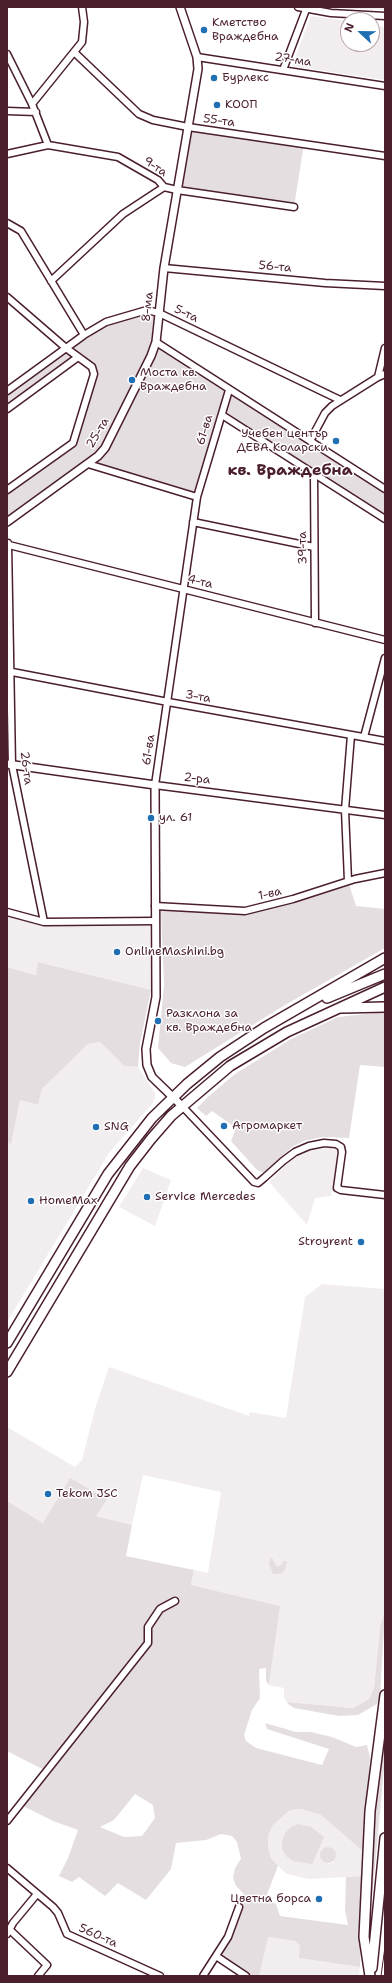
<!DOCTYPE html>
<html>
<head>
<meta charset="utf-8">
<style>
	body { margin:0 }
	#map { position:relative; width:392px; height:1983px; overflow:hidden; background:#fff; font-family:"Shantell Sans",sans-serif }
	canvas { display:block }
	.frame { position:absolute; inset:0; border:8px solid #4a1f2b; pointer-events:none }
	.north { position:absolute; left:340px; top:12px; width:40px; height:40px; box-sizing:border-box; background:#fff; border:1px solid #b7a5aa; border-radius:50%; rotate:292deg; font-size:11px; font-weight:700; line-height:16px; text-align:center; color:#4a1f2b }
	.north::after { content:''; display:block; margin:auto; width:14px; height:18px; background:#1f6fb2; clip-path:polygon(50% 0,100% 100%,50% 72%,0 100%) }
</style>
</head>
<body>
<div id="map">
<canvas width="392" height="1983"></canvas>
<div class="frame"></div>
<div class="north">N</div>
</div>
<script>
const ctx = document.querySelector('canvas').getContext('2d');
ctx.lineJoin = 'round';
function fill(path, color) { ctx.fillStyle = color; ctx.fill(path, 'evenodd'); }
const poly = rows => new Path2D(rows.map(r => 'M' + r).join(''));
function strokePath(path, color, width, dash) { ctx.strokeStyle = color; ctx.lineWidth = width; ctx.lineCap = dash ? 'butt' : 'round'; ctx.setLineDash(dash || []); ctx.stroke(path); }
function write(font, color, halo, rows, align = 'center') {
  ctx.font = font + ' "Shantell Sans",sans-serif'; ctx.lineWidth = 3; ctx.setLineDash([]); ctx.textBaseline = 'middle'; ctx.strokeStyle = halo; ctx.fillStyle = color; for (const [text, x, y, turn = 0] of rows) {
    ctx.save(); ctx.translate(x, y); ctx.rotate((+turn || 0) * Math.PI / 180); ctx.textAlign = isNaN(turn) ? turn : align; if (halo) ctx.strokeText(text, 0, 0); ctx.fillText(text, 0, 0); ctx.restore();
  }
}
const built = poly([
	[327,7,385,7,385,10,334,8],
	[311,16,348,21,348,44,372,44,372,25,385,27,385,80,292,66],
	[7,915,43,925,150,925,151,990,38,962,37,975,7,967],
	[100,1042,124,1066,138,1067,155,1093,155,1098,152,1104,109,1153,7,1322,7,1142,11,1143,20,1100,38,1105,42,1089,88,1044],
	[331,1148,340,1149,331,1196,315,1198,307,1225,269,1182,296,1155,314,1149],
	[143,1168,171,1180,155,1226,119,1207],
	[322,1284,385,1289,385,1611,380,1627,374,1688,369,1699,353,1708,287,1702,284,1698,284,1688,269,1685,279,1606,191,1585,194,1570,208,1573,221,1492,143,1475,132,1525,96,1516,43,1523,7,1501,7,1427,75,1467,82,1460,95,1409,109,1367,249,1416,250,1412,286,1418,305,1297],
	[301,1809,321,1815,365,1853,363,1876,308,1879,287,1874,278,1866,271,1858,268,1847,268,1836,273,1825,290,1810],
	[329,1847,332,1848,334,1862,328,1864,322,1850],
	[267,1937,295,1941,300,1946,300,1958,360,1967,359,1976,259,1976]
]);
const green = poly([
	[188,127,304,144,294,207,177,190],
	[147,310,159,313,156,342,385,489,385,519,222,415,197,497,88,464,7,522,7,490,73,442,94,374,92,367,78,357,7,409,7,391,106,322],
	[349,884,356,906,385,909,385,948,285,1005,185,1067,171,1063,158,1048,164,985,161,911,162,908,241,912,269,908],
	[38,962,151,990,140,1043,138,1067,124,1066,100,1042,88,1044,42,1089,38,1105,20,1100,11,1144,7,1142,7,967,36,975],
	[385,1012,385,1067,360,1065,349,1138,322,1137,304,1141,292,1147,264,1173,257,1170,231,1141,236,1128,212,1111,206,1116,197,1108,209,1096,235,1074,291,1039,338,1017],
	[70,1478,107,1499,96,1516,132,1525,126,1556,194,1570,191,1585,280,1606,269,1685,266,1681,266,1668,259,1669,260,1698,252,1710,244,1735,246,1741,256,1748,322,1765,329,1749,267,1729,265,1723,296,1732,311,1732,332,1737,356,1747,367,1745,370,1758,365,1853,321,1815,301,1809,290,1810,273,1825,268,1836,268,1847,271,1858,278,1866,266,1897,276,1904,280,1916,348,1925,345,1910,346,1877,363,1876,360,1967,299,1958,300,1946,295,1941,268,1937,259,1976,249,1976,216,1956,243,1900,243,1893,236,1886,233,1878,235,1868,241,1859,237,1842,232,1836,221,1834,206,1840,176,1843,171,1869,146,1900,118,1883,105,1896,79,1877,72,1882,59,1876,68,1858,78,1830,53,1821,19,1804,50,1773,7,1751,7,1501,43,1523],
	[135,1794,153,1805,155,1818,142,1836,124,1837,100,1827,114,1820],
	[270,1558,273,1559,276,1566,280,1566,284,1561,287,1561,285,1570,281,1574,273,1574,269,1564],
	[385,1611,380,1697,377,1704,358,1715,339,1716,294,1708,288,1704,287,1702,353,1708,369,1699,374,1688,380,1627],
	[382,1748,385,1751,385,1758,372,1899,373,1818],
	[298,1824,311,1827,324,1837,312,1864,293,1861,286,1856,282,1849,282,1841,285,1833,291,1827],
	'320 1855a8 8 0 1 1 16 0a8 8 0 1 1-16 0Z'
]);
const minor = poly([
	[298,7,331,13,385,16],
	[74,52,139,114,153,120,188,127,385,156],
	[7,54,32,104,48,145],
	[197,57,385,86],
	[283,70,307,7],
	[32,104,82,42,84,22,82,7],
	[7,111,36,112],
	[7,154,48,145,118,157,158,180,164,187,177,190,294,207],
	[7,223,21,231,84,335],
	[164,268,325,283,385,286],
	[51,281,123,214,164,187],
	[7,297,66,348,92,367,94,374,73,443,7,490],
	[156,342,385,489],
	[378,377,385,348],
	[229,390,197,497,155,785,385,815],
	[7,391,84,335,106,322,147,310,159,313,340,400],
	[7,409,78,357],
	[222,415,385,519],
	[310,441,325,413,332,406,378,377,385,374],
	[88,464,197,497],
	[314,474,315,623],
	[193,522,314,547],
	[8,543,12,765,44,922],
	[9,545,385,640],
	[7,671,168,702,385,741],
	[364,737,385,658],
	[348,881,345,810,351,735],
	[155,906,245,911,293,899,355,879,385,873],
	[7,912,44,922,155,921],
	[182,1106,254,1182,258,1183,264,1178,283,1161,295,1152,309,1146,324,1143,336,1144,341,1147,342,1152,337,1188,341,1190,385,1195],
	[7,1821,148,1643,148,1627,160,1609,175,1601],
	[7,1868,53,1907,58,1913,67,1934,160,1976],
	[10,1930,47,1965,38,1976],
	[7,1934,13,1923,37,1894],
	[216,1956,246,1976],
	[203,1976,228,1937,239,1907]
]);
const tertiary = poly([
	[7,522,98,456,105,448,151,356,156,342,164,268,198,69,197,57,180,7],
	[7,764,155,785,156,997,146,1049,147,1065,152,1077,182,1106]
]);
const primary = poly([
	[327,998,385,974],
	[342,1008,385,1007],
	[7,1343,108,1174,152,1118,187,1084,220,1057,264,1028,385,958],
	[7,1372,130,1166,151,1139,171,1116,230,1066,287,1032,385,987],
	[372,1968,385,1838],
	[370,1976,364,1937,370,1811,385,1695]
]);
const tram = poly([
	[381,1976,385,1947]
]);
const markers = [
	[204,30,4,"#1f6fb2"],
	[214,78,4,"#1f6fb2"],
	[217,105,4,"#1f6fb2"],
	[132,380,4,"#1f6fb2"],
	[336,441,4,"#1f6fb2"],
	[151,818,4,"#1f6fb2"],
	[117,952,4,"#1f6fb2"],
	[158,1021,4,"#1f6fb2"],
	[224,1126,4,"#1f6fb2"],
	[96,1127,4,"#1f6fb2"],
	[147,1197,4,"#1f6fb2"],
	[31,1201,4,"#1f6fb2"],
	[361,1242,4,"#1f6fb2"],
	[48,1494,4,"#1f6fb2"],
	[319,1899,4,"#1f6fb2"]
];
const poiNames = [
	["Кметство",212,23],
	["Враждебна",212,37],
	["Бурлекс",222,78],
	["КООП",225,105],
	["Моста кв.",140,373],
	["Враждебна",140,387],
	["Учебен център",328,434,"right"],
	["ДЕВА Коларски",328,448,"right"],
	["ул. 61",159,818],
	["ОnlineMashini.bg",125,952],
	["Разклона за",166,1014],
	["кв. Враждебна",166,1028],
	["Агромаркет",232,1126],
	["SNG",104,1127],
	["Service Mercedes",155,1197],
	["HomeMax",39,1201],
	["Stroyrent",353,1242,"right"],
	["Tekom JSC",56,1494],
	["Цветна борса",311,1899,"right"]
];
const streetNames = [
	["27-ма",293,60,9],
	["55-та",219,121,8],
	["9-та",155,167,34],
	["56-та",275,267,5],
	["8-ма",148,307,-84],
	["5-та",186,314,25],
	["61-ва",205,430,-73],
	["25-та",98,433,-59],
	["39-та",303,548,-91],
	["4-та",200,582,14],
	["3-та",198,697,10],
	["61-ва",149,750,-81],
	["26-та",26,768,83],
	["2-ра",197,779,7],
	["1-ва",270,894,-13],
	["560-та",98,1936,24]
];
const districtNames = [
	["кв. Враждебна",290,471]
];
fill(built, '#f2eeef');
fill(green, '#e5dee0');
strokePath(minor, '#4a1f2b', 9);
strokePath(tertiary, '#4a1f2b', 10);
strokePath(primary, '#4a1f2b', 12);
strokePath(minor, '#fff', 6);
strokePath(tertiary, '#fff', 7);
strokePath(primary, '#fff', 9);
strokePath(tram, '#4a1f2b', 1);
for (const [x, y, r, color] of markers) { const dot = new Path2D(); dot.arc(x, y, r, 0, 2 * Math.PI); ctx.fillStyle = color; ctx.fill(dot); strokePath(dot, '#fff', 1.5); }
write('12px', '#4a1f2b', '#fff', poiNames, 'left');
write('12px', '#4a1f2b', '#fff', streetNames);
write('bold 16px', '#4a1f2b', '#fff', districtNames);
</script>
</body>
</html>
